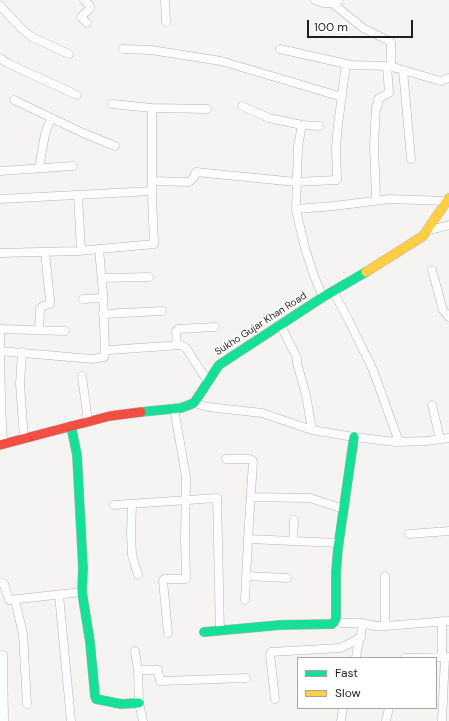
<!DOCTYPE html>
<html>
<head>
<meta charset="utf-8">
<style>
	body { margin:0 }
	#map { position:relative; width:449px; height:721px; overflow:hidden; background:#f6f4f2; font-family:"DM Sans",sans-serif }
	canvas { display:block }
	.legend { position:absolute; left:297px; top:657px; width:140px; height:52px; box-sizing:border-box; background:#fff; border:1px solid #a5a5a4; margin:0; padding:5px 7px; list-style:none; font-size:12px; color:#1f1e1c }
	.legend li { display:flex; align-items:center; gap:8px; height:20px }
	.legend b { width:20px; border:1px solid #a5a5a4 }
	.scale { position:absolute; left:307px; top:20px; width:106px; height:18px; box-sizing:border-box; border:2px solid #1f1e1c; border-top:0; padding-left:5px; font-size:12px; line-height:14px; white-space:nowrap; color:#1f1e1c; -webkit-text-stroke:3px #fff; paint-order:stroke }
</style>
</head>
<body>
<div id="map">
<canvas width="449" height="721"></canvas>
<ul class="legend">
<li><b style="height:5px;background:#16e098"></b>Fast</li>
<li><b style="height:5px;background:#ffcf43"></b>Slow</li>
</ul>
<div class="scale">100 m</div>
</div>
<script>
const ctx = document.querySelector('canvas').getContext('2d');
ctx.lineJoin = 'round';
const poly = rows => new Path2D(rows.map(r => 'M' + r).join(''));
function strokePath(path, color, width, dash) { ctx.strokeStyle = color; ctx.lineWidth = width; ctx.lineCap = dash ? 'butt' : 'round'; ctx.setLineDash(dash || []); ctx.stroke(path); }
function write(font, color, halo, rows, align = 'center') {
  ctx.font = font + ' "DM Sans",sans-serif'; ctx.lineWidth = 3; ctx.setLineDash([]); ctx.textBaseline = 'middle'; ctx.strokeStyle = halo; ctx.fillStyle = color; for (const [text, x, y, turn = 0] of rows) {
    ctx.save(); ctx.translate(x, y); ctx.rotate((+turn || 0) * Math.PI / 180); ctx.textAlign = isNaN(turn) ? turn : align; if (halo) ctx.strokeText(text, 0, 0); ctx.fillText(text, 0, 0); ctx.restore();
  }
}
const street = poly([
	[84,0,90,6,90,8,81,17,87,23],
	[165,0,166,22],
	[315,0,323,3,332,3,339,0],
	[332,3,363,28,391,42,391,67],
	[0,6,23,30,32,37,69,54],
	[123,49,151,50,221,61,342,97],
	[280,49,351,65,387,66,396,68,437,80,441,81,449,78],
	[0,58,7,63,77,95],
	[403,70,411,159],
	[14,100,83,133,115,146],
	[112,104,152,108,207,109],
	[242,106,269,118,302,125,319,126],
	[302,125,298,146,296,210,305,248,314,276,323,297],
	[39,168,45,134,51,118],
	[0,171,73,166],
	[152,181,189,182,194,177,196,172,296,182,337,180,336,147,338,125,346,64],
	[78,195,81,250],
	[0,199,152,191],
	[376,200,374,145,376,107,378,105,378,99,389,93,387,66],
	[296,209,334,206,390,199,447,201],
	[426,231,449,225],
	[99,249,103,293,105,352],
	[0,253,78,251,154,244,152,194,152,108],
	[432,270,443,310,449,317],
	[102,278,149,277],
	[333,291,349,321,373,370,399,442],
	[83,299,103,298],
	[103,314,162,311],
	[280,324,297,358,297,363,306,395,312,430],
	[0,329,65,331],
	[39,330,40,309,43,306,50,304,50,300,45,252],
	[0,334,1,403,3,444],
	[177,345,176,331,178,329,215,327],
	[0,351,92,359,104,357,105,352,109,350,181,345,186,348,208,382],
	[22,352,20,384,24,439],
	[82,376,88,422],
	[194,403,208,407,262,413,312,430,354,437,396,442,426,441,449,438],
	[432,405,440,439],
	[226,459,250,459,253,461,248,539,245,600],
	[251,497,310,498,344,509],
	[132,504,131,534,132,555,138,575],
	[114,505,217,498,220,631],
	[409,534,449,531],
	[248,539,339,543],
	[293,541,294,520],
	[246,576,287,578],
	[385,576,385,626],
	[0,583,4,584,9,600,82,592],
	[59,595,71,721],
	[15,600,23,634,27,704],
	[442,621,442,657],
	[342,623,362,623,375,626,385,626,449,621],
	[168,633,163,581,164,579,186,579,185,539,186,477,174,408],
	[135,651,138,670,139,703,143,721],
	[3,655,4,721],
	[356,658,358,645,361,635,362,623],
	[405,658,449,657],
	[138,670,158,670,160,681,162,681,246,678],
	[275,699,270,654,271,652,340,648,347,645,361,637],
	[341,721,343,708],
	[386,721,389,708],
	[442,721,445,657]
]);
const fast = poly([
	[141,412,181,408,194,403,219,365,323,297,366,272],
	[71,426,77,455,83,568,82,592,90,642,95,696,96,699,121,704,139,703],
	[204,632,280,625,332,624,334,622,336,619,336,572,338,548,354,437]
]);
const slow = poly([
	[366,272,423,236,449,198]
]);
const jam = poly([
	[0,445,110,416,141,412]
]);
const streetNames = [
	["Sukho Gujar Khan Road",261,324,-33]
];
strokePath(street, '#b6b4b3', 9);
strokePath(fast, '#b6b4b3', 10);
strokePath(slow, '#b6b4b3', 10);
strokePath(jam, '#b6b4b3', 10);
strokePath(street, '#fefdfd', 8);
strokePath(fast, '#16e098', 9);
strokePath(slow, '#ffcf43', 9);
strokePath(jam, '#f24e42', 9);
write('10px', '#1f1e1c', '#fff', streetNames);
</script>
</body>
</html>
